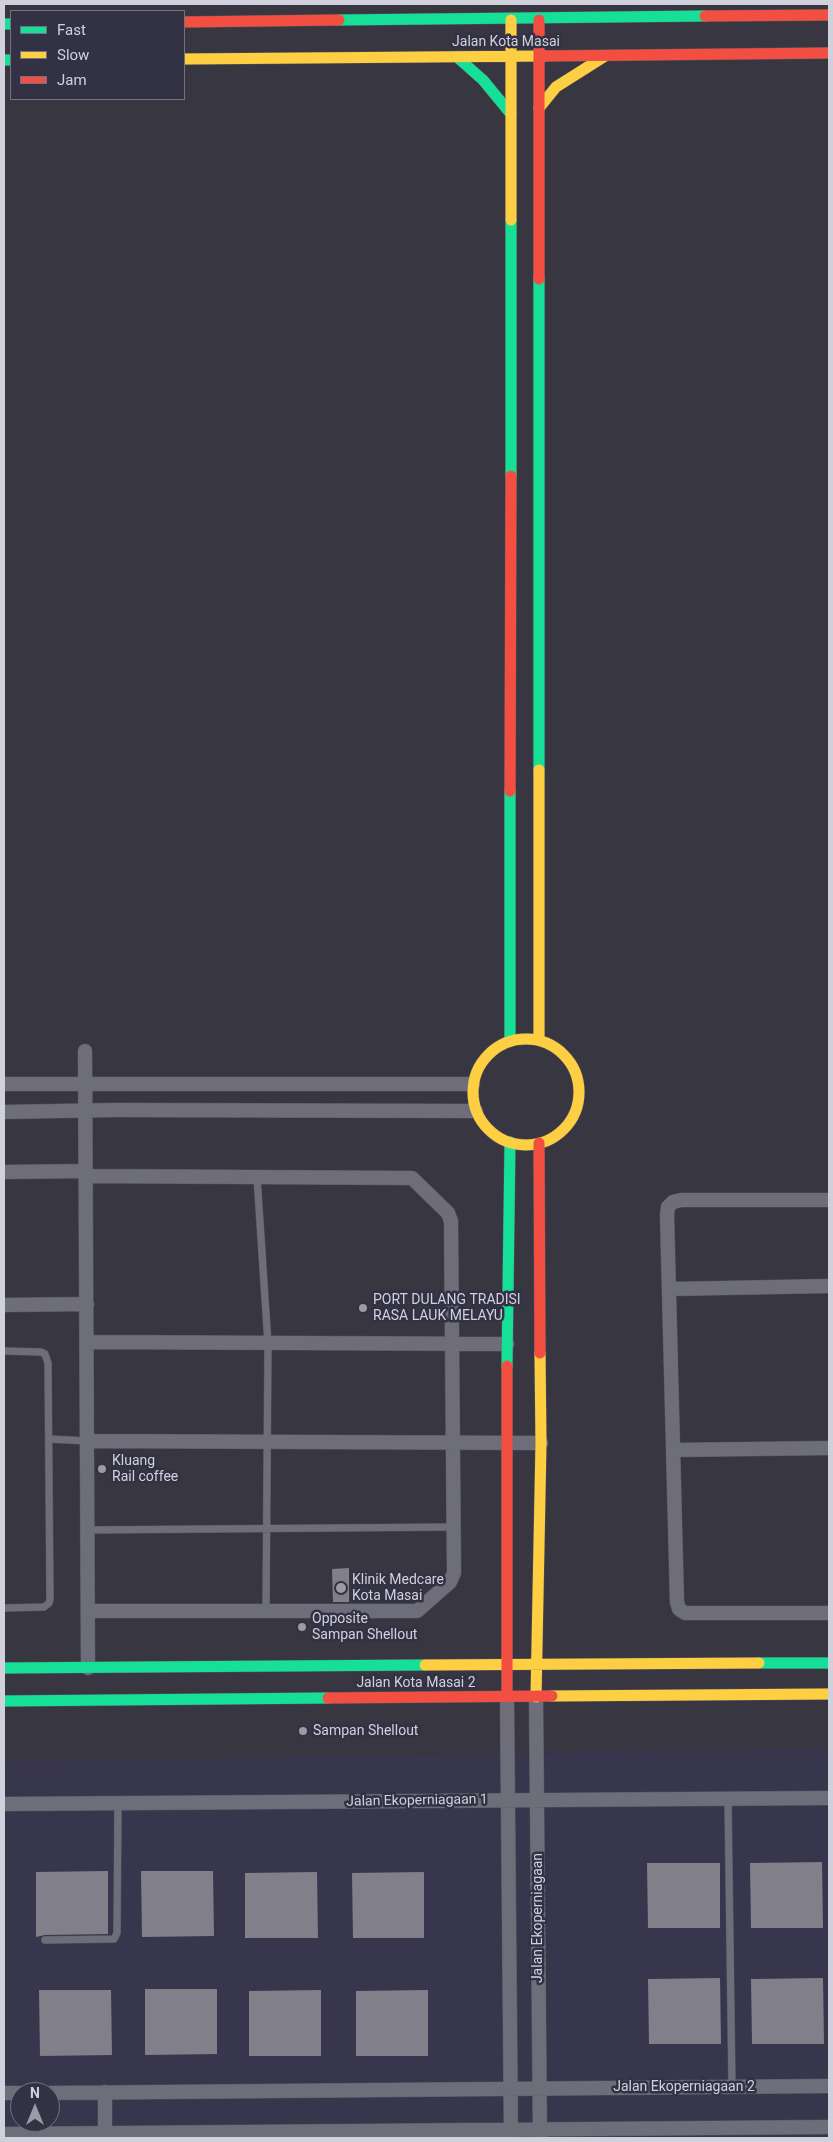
<!DOCTYPE html>
<html>
<head>
<meta charset="utf-8">
<style>
	body { margin:0 }
	#map { position:relative; width:833px; height:2142px; overflow:hidden; background:#373641; font-family:Roboto,sans-serif }
	canvas { display:block }
	.frame { position:absolute; inset:0; border:5px solid #d1d1dd; pointer-events:none }
	.legend { position:absolute; left:10px; top:10px; width:175px; height:90px; box-sizing:border-box; background:#333245; border:1px solid #727282; margin:0; padding:6px 9px; list-style:none; font-size:15px; color:#d1d1dd }
	.legend li { display:flex; align-items:center; gap:10px; height:25px }
	.legend b { width:25px; border:1px solid #727282 }
	.north { position:absolute; left:10px; top:2082px; width:50px; height:50px; box-sizing:border-box; background:#333245; border:1px solid #727282; border-radius:50%; rotate:0deg; font-size:14px; font-weight:700; line-height:20px; text-align:center; color:#d1d1dd }
	.north::after { content:''; display:block; margin:auto; width:18px; height:22px; background:#9b9ba6; clip-path:polygon(50% 0,100% 100%,50% 72%,0 100%) }
</style>
</head>
<body>
<div id="map">
<canvas width="833" height="2142"></canvas>
<div class="frame"></div>
<ul class="legend">
<li><b style="height:6px;background:#16e098"></b>Fast</li>
<li><b style="height:6px;background:#ffcf43"></b>Slow</li>
<li><b style="height:6px;background:#f24e42"></b>Jam</li>
</ul>
<div class="north">N</div>
</div>
<script>
const ctx = document.querySelector('canvas').getContext('2d');
ctx.lineJoin = 'round';
function fill(path, color) { ctx.fillStyle = color; ctx.fill(path, 'evenodd'); }
const poly = rows => new Path2D(rows.map(r => 'M' + r).join(''));
function strokePath(path, color, width, dash) { ctx.strokeStyle = color; ctx.lineWidth = width; ctx.lineCap = dash ? 'butt' : 'round'; ctx.setLineDash(dash || []); ctx.stroke(path); }
function write(font, color, halo, rows, align = 'center') {
  ctx.font = font + ' Roboto,sans-serif'; ctx.lineWidth = 5; ctx.setLineDash([]); ctx.textBaseline = 'middle'; ctx.strokeStyle = halo; ctx.fillStyle = color; for (const [text, x, y, turn = 0] of rows) {
    ctx.save(); ctx.translate(x, y); ctx.rotate((+turn || 0) * Math.PI / 180); ctx.textAlign = isNaN(turn) ? turn : align; if (halo) ctx.strokeText(text, 0, 0); ctx.fillText(text, 0, 0); ctx.restore();
  }
}
const built = poly([
	[829,1748,829,2138,4,2138,4,1762],
	[20,2092,50,2092,50,2122,20,2122]
]);
const building = poly([
	[349,1568,349,1602,333,1602,332,1569],
	[822,1862,823,1928,751,1928,750,1863],
	[647,1863,720,1863,720,1928,648,1928],
	[108,1871,108,1934,45,1935,36,1937,36,1872],
	[141,1871,213,1871,214,1936,142,1937],
	[317,1872,318,1938,245,1938,245,1873],
	[424,1872,424,1938,353,1938,352,1873],
	[720,1978,721,2044,649,2044,648,1979],
	[823,1978,824,2044,752,2044,751,1979],
	[145,1989,217,1989,217,2054,145,2055],
	[39,1990,111,1990,112,2055,40,2056],
	[321,1990,321,2056,249,2056,249,1991],
	[428,1990,428,2056,356,2056,356,1991]
]);
const lane = poly([
	[257,1177,268,1344,266,1610],
	[4,1351,41,1352,45,1354,48,1363,50,1599,49,1603,44,1607,4,1608],
	[49,1439,89,1441],
	[89,1530,453,1527],
	[728,1800,732,2087],
	[45,1940,114,1939,117,1933,118,1803]
]);
const street = poly([
	[85,1051,88,1668],
	[4,1084,473,1084],
	[4,1112,115,1110,476,1111],
	[4,1172,86,1171],
	[86,1176,412,1178,448,1213,451,1221,454,1573,450,1582,417,1611,89,1611],
	[829,1200,681,1200,673,1202,668,1207,667,1215,677,1602,679,1609,685,1613,829,1613],
	[669,1289,829,1286],
	[4,1305,87,1304],
	[87,1342,507,1344],
	[89,1441,541,1443],
	[673,1450,829,1448],
	[507,1697,511,2138],
	[536,1697,540,2138],
	[4,1804,829,1798],
	[105,2092,105,2133],
	[4,2093,20,2093],
	[50,2093,829,2086],
	[4,2134,829,2127]
]);
const fast = poly([
	[339,20,705,16],
	[4,24,11,24],
	[457,57,483,80,511,114],
	[4,60,11,60],
	[539,279,539,770],
	[511,476,511,220],
	[510,1041,510,791],
	[507,1366,510,1142],
	[759,1663,829,1663],
	[4,1668,425,1665],
	[4,1701,328,1698]
]);
const slow = poly([
	[184,59,545,56],
	[539,108,556,87,605,56],
	[511,220,511,20],
	[539,770,539,1040],
	'473 1092a53 53 0 1 1 106 0a53 53 0 1 1-106 0Z',
	[425,1665,759,1663],
	[552,1696,829,1694],
	[536,1697,541,1443,540,1353]
]);
const jam = poly([
	[705,16,829,15],
	[539,20,539,279],
	[184,22,339,20],
	[545,56,829,53],
	[510,791,511,476],
	[539,1143,540,1353],
	[507,1366,507,1697],
	[328,1698,552,1696]
]);
const markers = [
	[363,1308,5,"#9b9ba6"],
	[102,1469,5,"#9b9ba6"],
	[341,1588,6,"#9b9ba6"],
	[302,1627,5,"#9b9ba6"],
	[303,1731,5,"#9b9ba6"]
];
const streetNames = [
	["Jalan Kota Masai",506,42],
	["Jalan Kota Masai 2",416,1683],
	["Jalan Ekoperniagaan 1",417,1801,-1],
	["Jalan Ekoperniagaan",538,1918,-90],
	["Jalan Ekoperniagaan 2",684,2087]
];
const poiNames = [
	["PORT DULANG TRADISI",373,1300],
	["RASA LAUK MELAYU",373,1316],
	["Kluang",112,1461],
	["Rail coffee",112,1477],
	["Klinik Medcare",352,1580],
	["Kota Masai",352,1596],
	["Opposite",312,1619],
	["Sampan Shellout",312,1635],
	["Sampan Shellout",313,1731]
];
fill(built, '#38364d');
fill(building, '#81808a');
strokePath(lane, '#54535c', 8);
strokePath(street, '#54535c', 15);
strokePath(fast, '#54535c', 12);
strokePath(slow, '#54535c', 12);
strokePath(jam, '#54535c', 12);
strokePath(lane, '#6e6e7a', 7);
strokePath(street, '#6e6e7a', 14);
strokePath(fast, '#16e098', 11);
strokePath(slow, '#ffcf43', 11);
strokePath(jam, '#f24e42', 11);
for (const [x, y, r, color] of markers) { const dot = new Path2D(); dot.arc(x, y, r, 0, 2 * Math.PI); ctx.fillStyle = color; ctx.fill(dot); strokePath(dot, '#333245', 2); }
write('14px', '#d1d1dd', '#333245', streetNames);
write('14px', '#d1d1dd', '#333245', poiNames, 'left');
</script>
</body>
</html>
